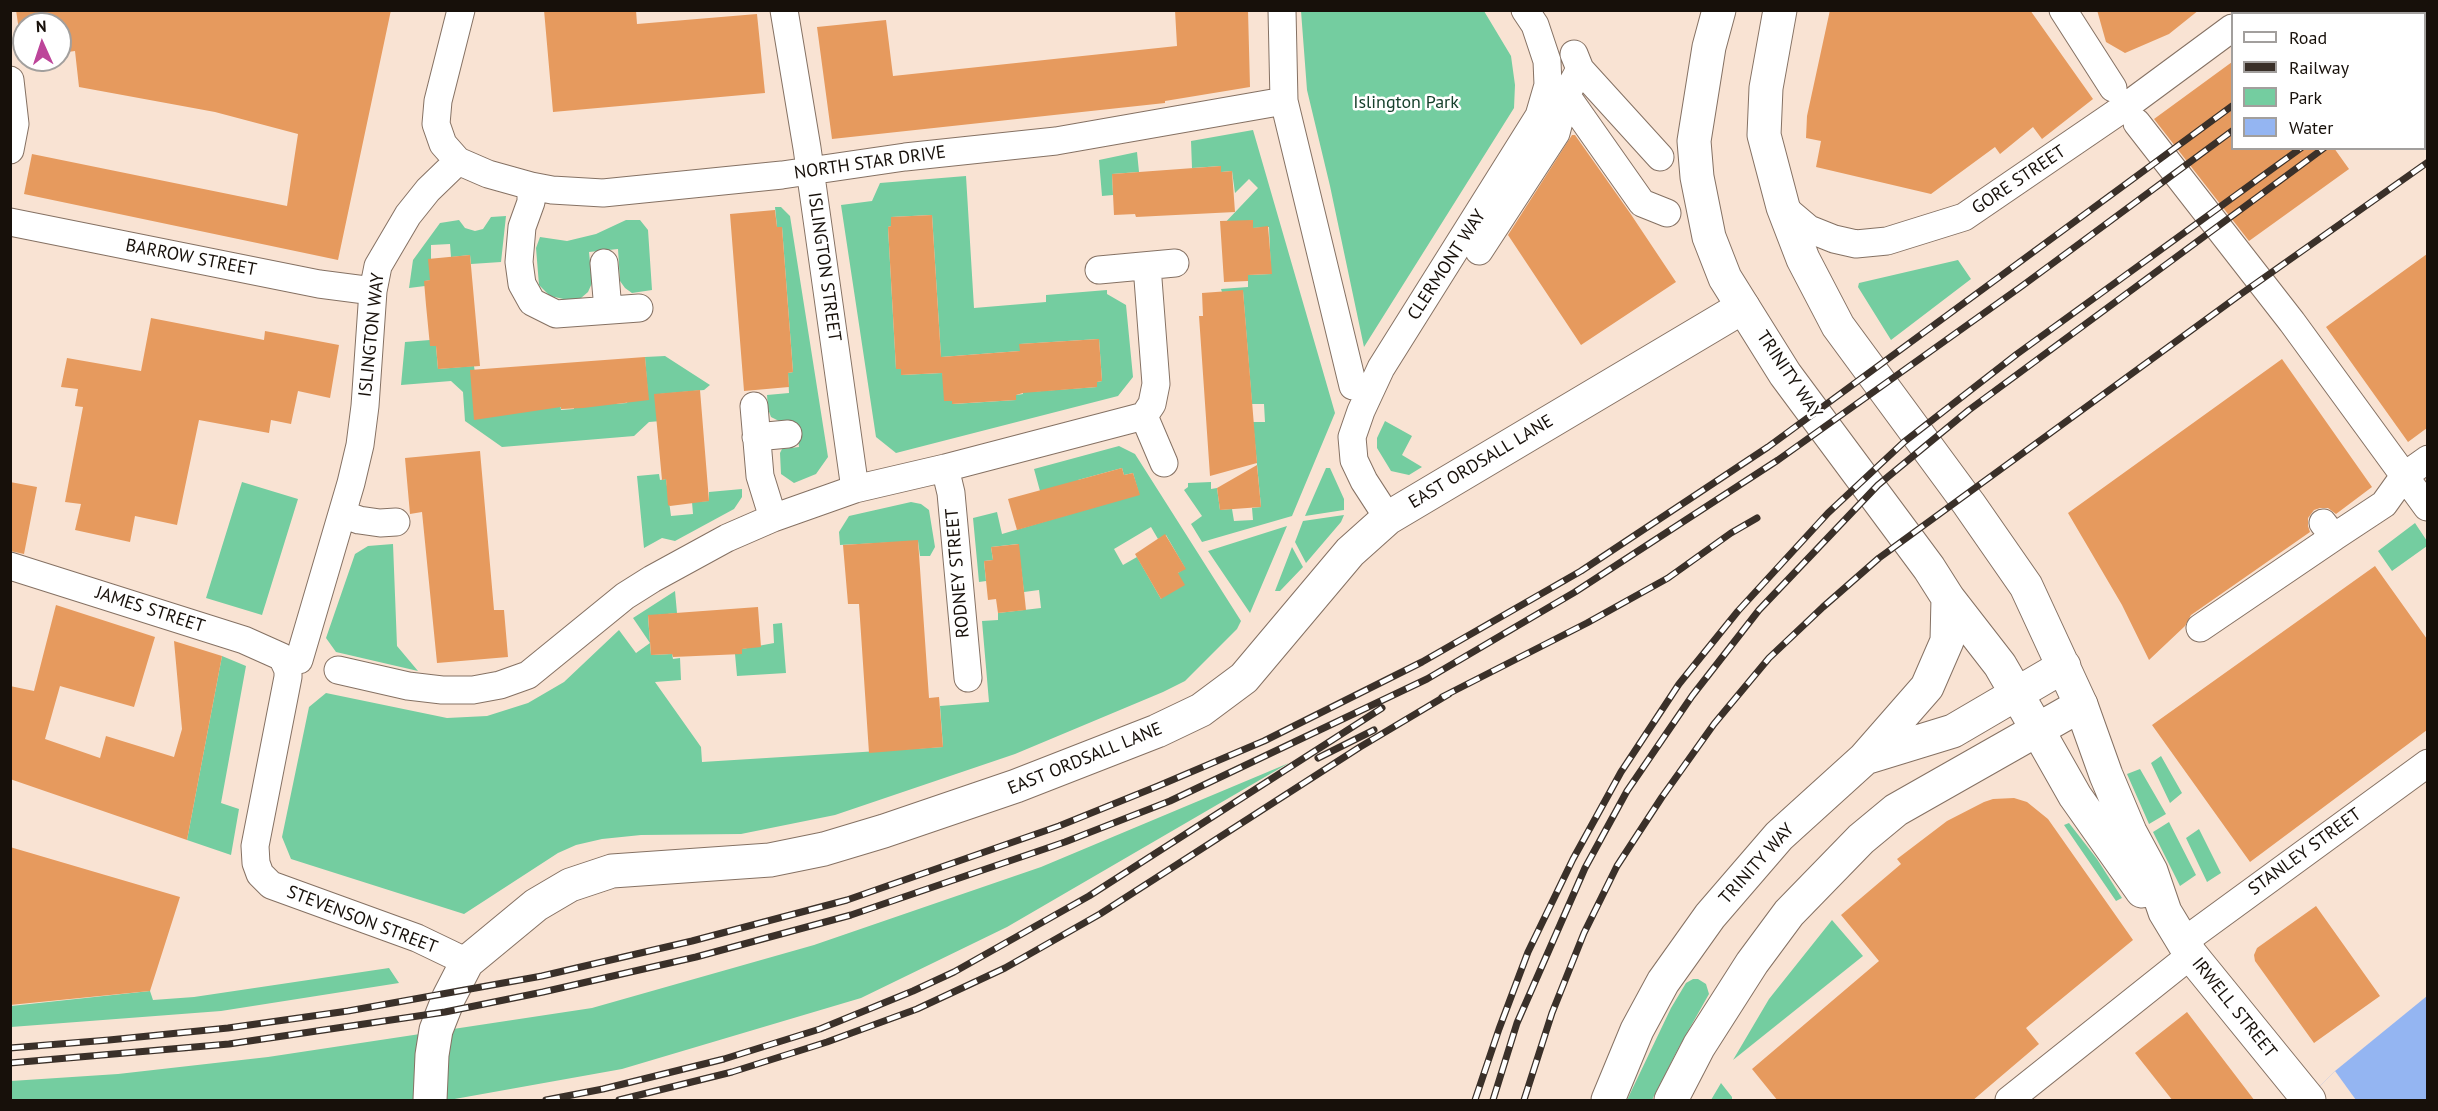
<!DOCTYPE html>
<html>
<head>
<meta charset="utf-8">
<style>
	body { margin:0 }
	#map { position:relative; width:2438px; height:1111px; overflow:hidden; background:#f9e3d3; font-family:"PT Sans",sans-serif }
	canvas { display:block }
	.frame { position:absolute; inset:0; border:12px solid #17100a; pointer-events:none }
	.legend { position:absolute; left:2231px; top:12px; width:195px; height:138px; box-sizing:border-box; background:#fff; border:2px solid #a29f9d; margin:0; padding:8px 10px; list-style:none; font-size:18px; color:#17100a }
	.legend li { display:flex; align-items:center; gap:12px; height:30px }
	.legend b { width:30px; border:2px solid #a29f9d }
	.north { position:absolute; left:12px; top:12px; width:60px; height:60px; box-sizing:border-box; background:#fff; border:2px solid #a29f9d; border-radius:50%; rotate:357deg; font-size:16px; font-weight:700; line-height:24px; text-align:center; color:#17100a }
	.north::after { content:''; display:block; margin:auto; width:21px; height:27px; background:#bd459a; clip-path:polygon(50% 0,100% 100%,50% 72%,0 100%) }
</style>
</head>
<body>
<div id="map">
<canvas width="2438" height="1111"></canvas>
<div class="frame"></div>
<ul class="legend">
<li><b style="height:8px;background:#fff"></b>Road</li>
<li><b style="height:8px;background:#3a3029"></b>Railway</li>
<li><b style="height:16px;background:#74cda0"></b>Park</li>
<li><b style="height:16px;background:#94b5f2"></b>Water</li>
</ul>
<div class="north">N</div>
</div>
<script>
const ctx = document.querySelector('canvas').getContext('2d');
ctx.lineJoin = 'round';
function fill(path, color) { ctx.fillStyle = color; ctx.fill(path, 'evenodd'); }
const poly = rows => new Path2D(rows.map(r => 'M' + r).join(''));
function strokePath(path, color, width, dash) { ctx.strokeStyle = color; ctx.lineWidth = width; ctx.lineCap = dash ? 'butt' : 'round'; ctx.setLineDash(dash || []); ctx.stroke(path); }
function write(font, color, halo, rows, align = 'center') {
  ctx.font = font + ' "PT Sans",sans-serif'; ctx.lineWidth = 5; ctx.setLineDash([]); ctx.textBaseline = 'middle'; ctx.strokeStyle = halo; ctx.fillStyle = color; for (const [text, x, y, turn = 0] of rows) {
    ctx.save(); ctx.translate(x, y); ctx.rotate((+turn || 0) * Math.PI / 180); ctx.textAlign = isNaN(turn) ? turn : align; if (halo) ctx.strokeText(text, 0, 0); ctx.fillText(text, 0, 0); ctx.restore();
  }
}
const green = poly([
	[1301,11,1484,11,1511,56,1515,85,1514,108,1364,347,1330,186,1307,90],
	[1253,130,1335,413,1292,516,1202,542,1191,524,1202,516,1184,490,1188,487,1188,483,1211,482,1211,489,1217,488,1220,510,1232,509,1234,521,1253,520,1252,508,1261,507,1253,422,1265,422,1264,404,1252,404,1243,291,1222,292,1221,289,1248,287,1248,275,1271,274,1269,227,1253,228,1253,220,1221,227,1258,188,1249,179,1235,193,1232,171,1221,172,1221,166,1192,168,1191,141],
	[1137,152,1139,172,1112,174,1113,195,1102,196,1099,160],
	[966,176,974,308,1046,302,1046,295,1107,290,1107,294,1126,305,1133,377,1118,396,896,453,876,437,841,205,872,201,880,183],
	[932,215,941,357,1020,351,1020,344,1099,339,1102,381,1097,382,1097,387,1028,392,1022,388,1023,394,1016,395,1016,400,953,404,942,373,901,375,901,369,896,369,888,227,891,226,891,217],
	[775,207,781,207,790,216,828,457,816,474,794,483,781,474,780,453,782,449,799,447,796,422,781,422,771,417,768,409,767,395,789,393,788,373,793,372,782,227,777,227],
	[506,216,501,262,471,264,470,255,451,257,450,244,431,245,431,259,429,259,431,280,425,281,425,286,409,288,413,260,440,223,459,220,465,228,475,231,483,229,491,217],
	[626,220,640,220,648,230,652,290,632,293,625,288,620,281,618,249,589,252,592,283,588,292,581,298,568,300,550,296,539,285,536,248,540,237,567,241,596,234],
	[1958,260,1971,279,1891,340,1858,287,1859,283],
	[430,340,430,346,436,346,438,369,474,366,475,373,560,403,561,410,574,409,574,404,614,404,627,403,628,399,648,397,645,357,665,356,710,385,704,390,660,394,661,421,649,422,634,436,502,447,465,421,463,392,451,381,401,385,405,342],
	[1385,421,1412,436,1402,455,1422,467,1409,475,1391,471,1377,448,1377,438],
	[1119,446,1135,454,1241,621,1237,629,1185,681,1163,692,1015,754,835,815,741,834,641,835,602,839,576,845,558,853,464,914,291,859,282,837,309,707,326,693,447,718,487,716,528,703,564,682,619,630,636,653,650,643,633,618,675,591,677,613,648,616,651,655,672,654,673,659,680,658,681,680,655,682,701,747,702,762,943,747,940,706,989,702,982,621,998,620,998,613,1041,608,1039,590,1024,592,1018,544,991,547,993,560,984,561,986,581,979,582,973,518,997,512,1002,534,1139,494,1133,473,1124,475,1122,468,1078,480,1079,487,1040,491,1034,469],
	[1151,527,1158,539,1166,535,1185,568,1178,573,1161,599,1137,557,1123,565,1114,549],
	[1326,468,1330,468,1344,499,1344,510,1305,516],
	[659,474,660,480,666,479,671,516,693,514,692,502,709,501,709,492,742,489,742,497,734,509,675,541,662,538,644,548,637,476],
	[242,482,298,499,262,615,206,598],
	[911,502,921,504,929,510,935,547,930,556,920,556,918,541,840,545,839,532,849,516],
	[1344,515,1341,522,1306,563,1295,542,1303,521],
	[2415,523,2427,541,2427,546,2392,571,2378,551],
	[1287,526,1250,613,1208,551],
	[393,544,397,646,418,671,336,652,326,638,355,554,368,546],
	[1292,547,1303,567,1280,591,1275,591],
	[782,623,786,673,737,676,735,654,742,653,742,649,774,643,773,624],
	[222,656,246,666,221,803,239,809,231,855,187,840],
	[2161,756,2182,793,2170,803,2151,763],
	[1289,763,1007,927,861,998,622,1069,449,1100,11,1100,11,1081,118,1074,268,1057,592,1008,814,945,1041,867],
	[2140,769,2166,814,2149,824,2127,774],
	[2169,822,2196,875,2180,886,2153,832],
	[2069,823,2097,859,2122,898,2116,901,2064,825],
	[2199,829,2221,873,2207,882,2186,838],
	[1832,920,1863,956,1733,1060,1769,999],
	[389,968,399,983,221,1011,11,1027,11,1006,150,991,153,1000,194,997],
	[1693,979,1698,979,1706,984,1709,994,1679,1047,1652,1100,1627,1100,1671,1008,1686,983],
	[1721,1083,1732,1097,1732,1100,1711,1100]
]);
const water = poly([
	[2427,996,2427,1100,2306,1100,2335,1071]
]);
const pier = poly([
	[2335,1071,2356,1100,2306,1100]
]);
const building = poly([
	[16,10,391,10,338,260,24,194,32,154,287,206,298,134,215,112,79,87,75,51,60,53,60,24,24,24,23,58],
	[544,10,636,10,637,24,757,14,765,93,553,112],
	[1175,10,1248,10,1250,87,1165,101,1165,103,832,139,817,27,886,20,893,76,1177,46],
	[1830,10,2030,10,2093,99,2042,139,2033,127,2000,154,1995,147,1931,194,1816,167,1821,141,1806,138,1807,116],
	[2097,10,2199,10,2169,34,2125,53,2106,42],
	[2232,62,2232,148,2334,148,2349,169,2249,241,2154,119],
	[1572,135,1575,135,1630,213,1676,282,1581,345,1508,235],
	[1221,166,1221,172,1232,171,1235,212,1136,217,1135,214,1114,215,1112,174],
	[775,210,777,227,782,227,793,372,788,373,789,387,744,391,730,214],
	[932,215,941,357,1020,351,1019,344,1099,339,1102,381,1097,382,1097,387,1023,393,1016,395,1016,400,952,404,952,401,944,401,942,373,901,375,901,369,896,369,888,227,891,226,891,217],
	[1253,220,1253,228,1268,226,1272,274,1248,275,1248,281,1224,282,1220,221],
	[2427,254,2427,428,2408,442,2326,327],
	[470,255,480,366,438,369,436,346,430,346,426,305,424,281,430,280,428,259],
	[1243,290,1257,463,1210,476,1199,316,1203,316,1202,293],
	[151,318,264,340,265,331,339,345,330,398,298,391,291,424,271,420,269,433,199,420,177,525,135,516,130,542,75,530,81,504,65,502,83,407,75,406,78,389,61,387,67,358,141,371],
	[645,357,649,400,583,408,561,409,561,407,474,420,470,370],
	[2282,359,2372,487,2336,514,2328,508,2320,508,2314,510,2308,518,2308,526,2310,532,2191,615,2185,626,2149,660,2122,605,2068,513],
	[700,390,709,501,670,506,668,505,666,479,662,480,654,394],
	[480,451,494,610,504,610,508,657,437,663,422,512,410,514,405,458],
	[1257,465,1261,507,1220,510,1217,488],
	[1122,468,1124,475,1133,473,1140,495,1017,530,1008,499],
	[10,482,37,487,24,554,10,551],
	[1165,534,1186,569,1178,573,1185,585,1161,599,1135,554],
	[918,540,929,698,939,697,943,747,869,753,859,604,848,604,843,545],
	[1019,544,1026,610,998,613,996,599,988,600,984,561,993,560,991,547],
	[2375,566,2427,639,2427,730,2250,862,2152,725],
	[56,605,155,637,134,707,60,686,45,739,100,758,106,736,174,757,182,729,174,641,222,656,187,840,10,779,10,686,34,691],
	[758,607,761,647,742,649,742,654,673,657,672,654,651,655,648,615],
	[2014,798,2027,802,2048,819,2133,940,2026,1028,2039,1044,1972,1101,1778,1101,1752,1069,1879,961,1841,915,1901,864,1897,859,1947,821,1984,802,1993,799],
	[10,847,180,897,150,991,10,1005],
	[2316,906,2380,996,2314,1043,2255,961,2254,955,2257,948],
	[2187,1012,2255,1101,2173,1101,2135,1053]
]);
const street = poly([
	[784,10,807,148,855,489],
	[1282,10,1284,101,1353,386],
	[2063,10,2113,88],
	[2252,14,2256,10],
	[1574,54,1580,69,1660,157],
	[10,80,15,124,10,150],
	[1566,95,1642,203,1667,213],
	[2137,123,2292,322,2427,507],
	[458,161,488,174,531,186,552,190,603,193,782,175,905,157,1056,141,1284,101],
	[531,186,531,202,522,227,519,262,522,284,532,302,556,314,639,308],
	[1783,207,1809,229,1834,239,1856,244,1887,241,1964,217,2125,107,2232,28],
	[10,222,319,284,373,291],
	[1479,251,1556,133,1566,95,1580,69],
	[604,263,608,310],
	[1099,270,1175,263],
	[754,406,760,476,773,518],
	[1144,416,1164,463],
	[756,437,788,434],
	[945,468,951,493,968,678],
	[342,514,359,520,380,523,396,522],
	[1388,518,1364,481,1354,460,1352,437,1361,411,1381,368,1539,116,1548,85,1547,61,1535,25,1525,10],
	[2334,537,2384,504,2404,476,2428,459],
	[10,566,244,640,282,657,288,670,288,677,255,846,256,863,260,874,271,885,417,938,467,962],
	[2200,628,2334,537,2323,523],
	[286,662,299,660,351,483,360,445,365,406,373,291,378,266,408,215,428,190,458,161,443,144,436,124,438,101,461,10],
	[338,670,408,686,442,690,473,690,500,685,528,675,625,596,652,579,727,538,773,518,855,489,945,468,1144,416,1152,404,1156,384,1147,266],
	[2183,942,2428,763],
	[2009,1100,2191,955]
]);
const secondary = poly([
	[430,1100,432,1055,436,1030,449,997,467,962,536,905,570,885,612,871,770,860,824,849,884,831,1016,786,1157,731,1201,710,1244,678,1350,552,1388,518,1743,307]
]);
const primary = poly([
	[2081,705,2106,775,2130,832,2151,871,2165,912,2191,955,2309,1100],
	[2037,729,2075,796,2142,891]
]);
const highway = poly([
	[1719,10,1709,47,1694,141,1697,177,1709,237,1725,278,1785,374,1929,568,1948,598,2000,665,2037,729],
	[1865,758,1953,731,2064,666],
	[1608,1100,1637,1030,1663,982,1710,916,1779,836,1864,759,1927,687,1947,641,1948,598],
	[1671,1100,1699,1046,1752,963,1789,913,1861,839,1896,810,2081,705,2026,586,1969,504,1838,326,1803,259,1783,207,1764,135,1766,88,1780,10]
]);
const rail = poly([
	[2358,14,2362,10],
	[2391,14,2395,10],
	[2424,57,2428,55],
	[2424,76,2428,74],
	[1442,697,1587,623,1668,578,1731,533,1757,518],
	[1318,758,1374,730],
	[10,1048,109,1040,228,1028,348,1011,542,976,692,941,847,900,1059,826,1158,786,1264,741,1422,662,1581,571,1768,447,2232,106],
	[10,1063,229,1044,445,1012,543,992,696,957,851,915,1065,842,1170,801,1427,679,1575,592,1778,460,2022,286,2232,131],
	[546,1100,603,1089,724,1059,820,1029,913,991,954,972,1089,896,1382,708],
	[619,1100,732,1072,827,1042,917,1009,1005,968,1100,914,1360,747,1449,694],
	[1475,1100,1499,1029,1528,952,1573,859,1621,772,1679,684,1738,611,1828,513,1904,442,2017,354,2301,148],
	[1493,1100,1517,1023,1585,868,1627,791,1692,696,1759,610,1878,485,1969,410,2324,148],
	[1524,1100,1552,1013,1584,933,1617,866,1662,797,1714,724,1769,658,1823,607,1879,558,2241,294,2428,162]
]);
const parkNames = [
	["Islington Park",1406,103]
];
const streetNames = [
	["NORTH STAR DRIVE",870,163,-8],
	["GORE STREET",2019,180,-34],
	["BARROW STREET",191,258,11],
	["CLERMONT WAY",1447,265,-57],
	["ISLINGTON STREET",824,267,82],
	["ISLINGTON WAY",372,335,-84],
	["TRINITY WAY",1789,375,56],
	["EAST ORDSALL LANE",1481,462,-31],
	["RODNEY STREET",958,573,-95],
	["JAMES STREET",150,610,18],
	["EAST ORDSALL LANE",1085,759,-22],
	["STANLEY STREET",2305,852,-36],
	["TRINITY WAY",1757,864,-48],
	["STEVENSON STREET",362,920,21],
	["IRWELL STREET",2234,1008,51]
];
fill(green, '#74cda0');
fill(water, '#94b5f2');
fill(pier, '#f9e3d3');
fill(building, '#e69a5e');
strokePath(street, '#857163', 29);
strokePath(secondary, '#857163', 35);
strokePath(primary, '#857163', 35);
strokePath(highway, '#857163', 35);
strokePath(street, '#fff', 27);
strokePath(secondary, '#fff', 33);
strokePath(primary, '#fff', 33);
strokePath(highway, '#fff', 33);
strokePath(rail, '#3a3029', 7);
strokePath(rail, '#fff', 4.5, [14]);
write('18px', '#17412d', '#fff', parkNames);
write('18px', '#17100a', '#fff', streetNames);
</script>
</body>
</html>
